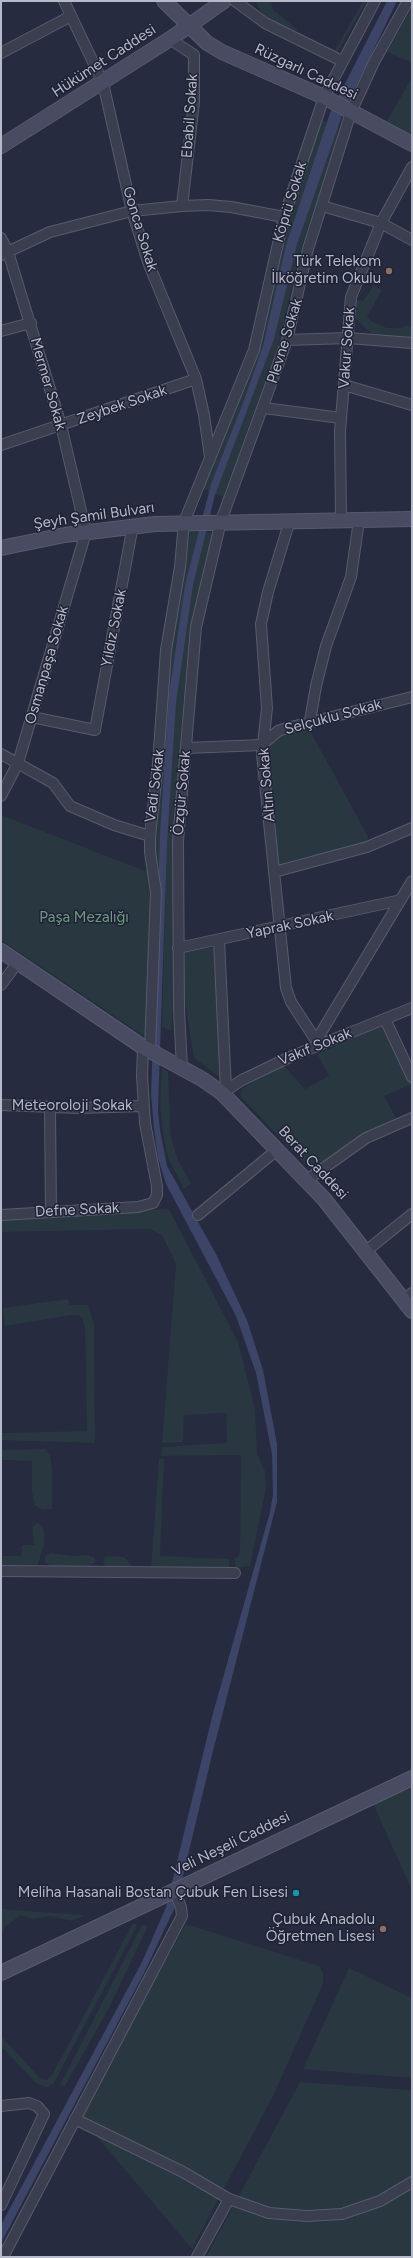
<!DOCTYPE html>
<html>
<head>
<meta charset="utf-8">
<style>
	body { margin:0 }
	#map { position:relative; width:413px; height:2258px; overflow:hidden; background:#262b3f; font-family:Figtree,sans-serif }
	canvas { display:block }
	.frame { position:absolute; inset:0; border:2px solid #b6b9ca; pointer-events:none }
</style>
</head>
<body>
<div id="map">
<canvas width="413" height="2258"></canvas>
<div class="frame"></div>
</div>
<script>
const ctx = document.querySelector('canvas').getContext('2d');
ctx.lineJoin = 'round';
function fill(path, color) { ctx.fillStyle = color; ctx.fill(path, 'evenodd'); }
const poly = rows => new Path2D(rows.map(r => 'M' + r).join(''));
function strokePath(path, color, width, dash) { ctx.strokeStyle = color; ctx.lineWidth = width; ctx.lineCap = dash ? 'butt' : 'round'; ctx.setLineDash(dash || []); ctx.stroke(path); }
function write(font, color, halo, rows, align = 'center') {
  ctx.font = font + ' Figtree,sans-serif'; ctx.lineWidth = 3; ctx.setLineDash([]); ctx.textBaseline = 'middle'; ctx.strokeStyle = halo; ctx.fillStyle = color; for (const [text, x, y, turn = 0] of rows) {
    ctx.save(); ctx.translate(x, y); ctx.rotate((+turn || 0) * Math.PI / 180); ctx.textAlign = isNaN(turn) ? turn : align; if (halo) ctx.strokeText(text, 0, 0); ctx.fillText(text, 0, 0); ctx.restore();
  }
}
const green = poly([
	[255,1,271,1,273,10,297,29,295,33,265,18],
	[363,1,367,1,337,53,334,52],
	[412,8,412,63,387,52],
	[412,77,412,136,386,123],
	[322,120,339,127,335,149,301,248,278,347,223,497,202,488,250,367,278,251,300,180],
	[374,285,382,290,367,317,371,321,387,328,402,328,406,325,412,328,412,339,373,335,355,318,354,299,363,301],
	[190,532,214,533,191,626,182,716,174,836,172,1031,162,1027,166,874,155,873,153,845,167,664],
	[309,729,368,836,367,842,325,856,308,856,279,865,266,751,275,739,281,735],
	[1,815,153,874,147,1038,1,940],
	[216,947,221,1078,194,1058,185,1001,185,951],
	[383,1025,412,1084,384,1096,396,1118,363,1135,313,1172,241,1097,240,1093,243,1088,284,1066,305,1089,329,1076,317,1054],
	[162,1068,168,1072,171,1138,178,1160,191,1184,184,1189,168,1158,164,1140,160,1105],
	[169,1209,238,1342,255,1409,257,1454,265,1471,266,1488,250,1566,236,1568,234,1559,239,1556,240,1546,241,1455,161,1456,162,1447,227,1443,226,1413,184,1415,183,1442,162,1443,176,1264,162,1235,150,1229,1,1232,1,1219],
	[68,1299,70,1305,88,1305,94,1324,95,1443,1,1440,1,1433,87,1431,85,1328,82,1318,79,1315,72,1315,5,1326,3,1308],
	[45,1449,50,1455,52,1468,52,1509,42,1510,35,1505,32,1492,32,1461,1,1460,1,1450],
	[159,1459,164,1459,160,1556,229,1559,230,1570,151,1570],
	[38,1522,44,1530,44,1544,38,1565,1,1566,1,1556,21,1556,22,1545,34,1545,32,1527],
	[51,1553,72,1556,88,1555,94,1557,96,1562,86,1568,55,1568,44,1562,46,1555],
	[105,1556,124,1557,133,1566,131,1570,111,1569,103,1564],
	[412,1788,412,1890,373,1804,391,1795],
	[1,1908,10,1910,85,1915,72,1921,50,1916,32,1919,21,1915,6,1926,1,1935],
	[133,1923,137,1924,136,1928,54,2083,48,2087,37,2084,1,2046,1,2036,41,2079,47,2080,52,2075],
	[186,1924,319,1966,323,1973,323,1984,274,2094,192,2249,78,2114],
	[142,1925,148,1926,109,2008,65,2086,61,2086,61,2083],
	[349,1968,412,1998,412,2078,303,2069],
	[300,2082,412,2090,412,2257,206,2257]
]);
const water = poly([
	[387,1,397,1,343,113,297,244,274,339,215,495,193,585,176,703,167,844,158,1110,160,1130,167,1166,217,1256,247,1320,263,1370,277,1444,277,1502,213,1751,176,1905,144,1973,1,2243,1,2225,142,1962,166,1907,213,1713,270,1512,273,1494,272,1454,256,1373,236,1316,166,1184,158,1158,154,1128,151,1095,160,834,169,694,185,585,211,484,243,403,263,346,286,245,330,113]
]);
const street = poly([
	[64,1,103,83,132,211,148,262,196,379,204,415,210,457],
	[235,1,265,23,342,61],
	[170,39,194,55,194,102,182,206],
	[1,53,71,16],
	[322,206,381,223,412,240],
	[1,238,8,252,61,425,86,532,18,763,1,796],
	[1,255,50,232,132,211,182,206,208,205,231,207,284,217],
	[1,331,31,323],
	[287,340,348,338,412,343],
	[344,385,412,405],
	[264,408,341,418],
	[1,445,196,379],
	[341,519,340,431,351,297,381,223,412,167],
	[290,520,268,592,261,624,267,708,262,754,286,988,291,1002,319,1045],
	[32,717,95,730,133,525],
	[310,721,316,686,326,646,351,577,359,520],
	[186,748,262,745,278,731,287,728,412,697],
	[1,754,53,783,70,806,114,825,150,836],
	[274,872,367,847,412,828],
	[219,940,226,1090],
	[178,948,401,900],
	[1,985,18,962],
	[385,1019,412,1077],
	[316,1041,412,881],
	[150,1050,156,892,150,852,150,836,158,764,166,650,180,567,184,522,254,350,284,217,324,97,375,1],
	[182,1068,179,1010,178,841,196,627,221,521,287,340,308,249,351,112,374,62,408,1],
	[222,1093,242,1080,292,1056,412,1008],
	[1,1105,79,1108,143,1106],
	[50,1108,51,1212],
	[307,1180,366,1138,412,1118],
	[1,1215,138,1207,153,1203,157,1195,157,1186,145,1123,142,1076,143,1047],
	[198,1215,278,1149],
	[366,1251,412,1214],
	[404,1301,412,1293],
	[1,1571,235,1573],
	[1,2106,29,2103,37,2106,44,2114,1,2205],
	[75,2119,183,2172,229,2199,269,2213,307,2216,342,2214,380,2201,412,2182],
	[3,2257,182,1916,181,1907,174,1890],
	[197,2257,229,2199]
]);
const secondary = poly([
	[164,1,207,43,222,52,324,97,412,144],
	[1,146,170,39,224,1],
	[1,548,65,535,155,524,412,519],
	[1,951,143,1047,202,1079,222,1093,324,1199,412,1311],
	[1,1973,412,1778]
]);
const markers = [
	[389,271,4,"#8d6e63"],
	[296,1893,4,"#0f9aa8"],
	[383,1929,4,"#8d6e63"]
];
const streetNames = [
	["Hükümet Caddesi",104,61,-33],
	["Rüzgarlı Caddesi",306,72,25],
	["Ebabil Sokak",190,116,-86],
	["Köprü Sokak",290,202,-73],
	["Gonca Sokak",140,229,73],
	["Plevne Sokak",285,341,-73],
	["Vakur Sokak",347,348,-86],
	["Mermer Sokak",48,384,74],
	["Zeybek Sokak",122,405,-19],
	["Şeyh Şamil Bulvarı",94,516,-8],
	["Yıldız Sokak",114,628,-79],
	["Osmanpaşa Sokak",47,665,-74],
	["Selçuklu Sokak",333,717,-15],
	["Altın Sokak",267,785,-95],
	["Vadi Sokak",155,786,-83],
	["Özgür Sokak",182,793,-85],
	["Yaprak Sokak",290,925,-12],
	["Vakıf Sokak",315,1047,-22],
	["Meteoroloji Sokak",72,1106],
	["Berat Caddesi",313,1163,47],
	["Defne Sokak",77,1210,-3],
	["Veli Neşeli Caddesi",231,1844,-26]
];
const poiNames = [
	["Türk Telekom",381,262],
	["İlköğretim Okulu",381,279],
	["Meliha Hasanali Bostan Çubuk Fen Lisesi",288,1893],
	["Çubuk Anadolu",375,1920],
	["Öğretmen Lisesi",375,1937]
];
const parkNames = [
	["Paşa Mezalığı",84,918]
];
fill(green, '#283740');
fill(water, '#3c4467');
strokePath(street, '#585b6d', 12);
strokePath(secondary, '#585b6d', 16);
strokePath(street, '#3a3e4f', 10);
strokePath(secondary, '#484b62', 14);
for (const [x, y, r, color] of markers) { const dot = new Path2D(); dot.arc(x, y, r, 0, 2 * Math.PI); ctx.fillStyle = color; ctx.fill(dot); strokePath(dot, '#1f2234', 1.5); }
write('15px', '#b6b9ca', '#1f2234', streetNames);
write('15px', '#b6b9ca', '#1f2234', poiNames, 'right');
write('15px', '#6e9a83', '#1f2234', parkNames);
</script>
</body>
</html>
